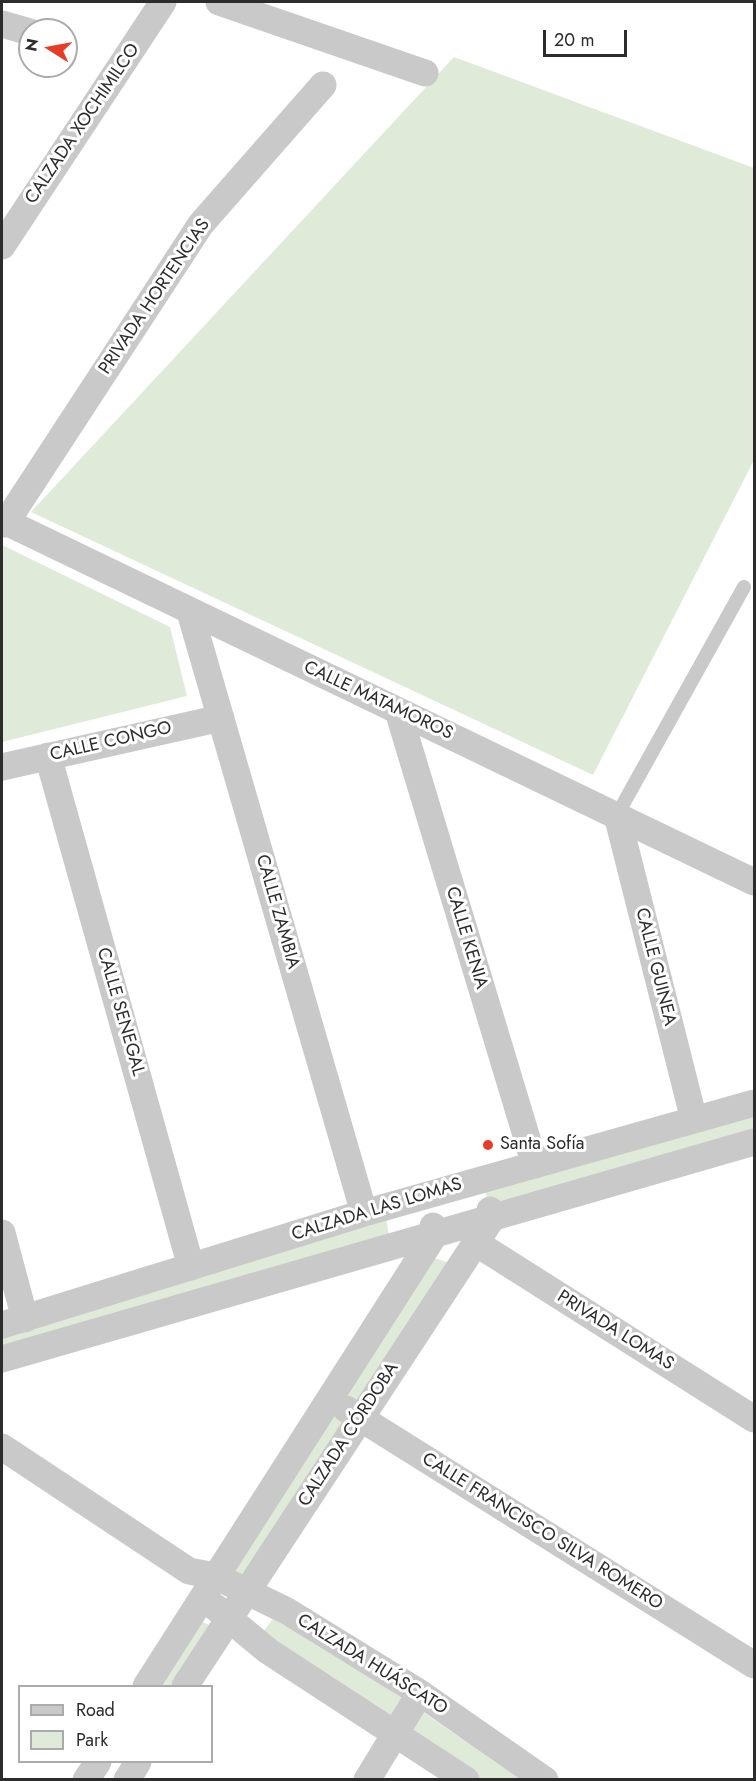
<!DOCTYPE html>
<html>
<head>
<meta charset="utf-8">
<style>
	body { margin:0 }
	#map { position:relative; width:756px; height:1781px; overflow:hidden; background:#fff; font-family:Jost,sans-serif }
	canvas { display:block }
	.frame { position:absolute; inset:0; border:3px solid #2c2c2c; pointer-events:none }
	.legend { position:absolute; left:18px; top:1685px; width:195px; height:78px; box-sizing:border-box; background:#fff; border:2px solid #ababab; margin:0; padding:8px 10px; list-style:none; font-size:18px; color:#2c2c2c }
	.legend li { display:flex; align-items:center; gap:12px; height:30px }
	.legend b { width:30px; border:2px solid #ababab }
	.north { position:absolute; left:18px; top:18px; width:60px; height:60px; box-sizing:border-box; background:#fff; border:2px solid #ababab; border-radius:50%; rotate:281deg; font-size:16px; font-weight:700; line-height:24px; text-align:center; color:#2c2c2c }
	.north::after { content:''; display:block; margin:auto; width:21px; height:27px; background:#e83c29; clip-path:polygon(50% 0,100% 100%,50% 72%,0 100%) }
	.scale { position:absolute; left:543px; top:30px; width:84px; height:27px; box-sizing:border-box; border:3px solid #2c2c2c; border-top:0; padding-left:8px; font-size:18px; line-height:21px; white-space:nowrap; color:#2c2c2c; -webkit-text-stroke:4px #fff; paint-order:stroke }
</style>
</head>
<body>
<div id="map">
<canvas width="756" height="1781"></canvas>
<div class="frame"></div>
<ul class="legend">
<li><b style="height:8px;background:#c9c9c9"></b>Road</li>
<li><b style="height:16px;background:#dfead9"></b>Park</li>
</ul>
<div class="north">N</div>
<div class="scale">20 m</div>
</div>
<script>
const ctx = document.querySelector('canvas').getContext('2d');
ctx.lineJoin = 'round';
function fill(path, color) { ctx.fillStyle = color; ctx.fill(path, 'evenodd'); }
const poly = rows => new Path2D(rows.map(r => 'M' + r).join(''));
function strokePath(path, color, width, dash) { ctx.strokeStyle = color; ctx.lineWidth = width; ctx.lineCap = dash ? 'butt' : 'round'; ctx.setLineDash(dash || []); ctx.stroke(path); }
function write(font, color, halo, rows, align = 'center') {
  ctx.font = font + ' Jost,sans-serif'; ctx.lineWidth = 6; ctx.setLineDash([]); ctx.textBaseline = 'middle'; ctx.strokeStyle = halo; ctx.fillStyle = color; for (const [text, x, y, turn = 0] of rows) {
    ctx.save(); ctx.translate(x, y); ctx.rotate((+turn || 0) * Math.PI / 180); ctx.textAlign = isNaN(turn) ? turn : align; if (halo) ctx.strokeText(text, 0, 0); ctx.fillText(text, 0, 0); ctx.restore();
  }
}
const green = poly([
	[454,57,754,168,754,460,593,775,31,512],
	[2,545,170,627,187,696,2,742],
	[754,1110,754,1137,492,1218,484,1187],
	[385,1214,390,1239,2,1358,2,1327],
	[431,1257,450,1263,241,1579,220,1569],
	[277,1614,522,1779,479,1779,262,1633],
	[196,1619,214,1627,178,1686,152,1686]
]);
const lane = poly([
	[617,815,744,587]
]);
const street = poly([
	[219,2,425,73],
	[2,24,30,32],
	[2,246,163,2],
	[2,520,754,882],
	[5,524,201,224,323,85],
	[190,612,364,1213],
	[398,711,535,1165],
	[48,756,191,1267],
	[2,767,221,718],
	[617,815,694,1120],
	[2,1233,25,1319],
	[476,1243,754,1419],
	[2,1325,364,1213,754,1103],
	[2,1359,754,1142],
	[346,1409,754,1665],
	[2,1447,189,1571,215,1576,287,1611,420,1693,545,1780],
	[215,1607,268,1651,466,1780],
	[146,1686,435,1234,433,1226],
	[185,1686,492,1218,490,1210],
	[86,1780,98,1762],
	[127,1780,138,1762],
	[367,1780,420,1693]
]);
const markers = [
	[488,1145,6,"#e83c29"]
];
const streetNames = [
	["CALZADA XOCHIMILCO",83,124,-56],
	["PRIVADA HORTENCIAS",155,297,-56],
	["CALLE MATAMOROS",378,701,25],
	["CALLE CONGO",111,742,-13],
	["CALLE ZAMBIA",277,912,74],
	["CALLE KENIA",466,938,73],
	["CALLE GUINEA",655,967,76],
	["CALLE SENEGAL",120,1012,74],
	["CALZADA LAS LOMAS",377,1210,-17],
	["PRIVADA LOMAS",615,1331,32],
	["CALZADA CÓRDOBA",349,1435,-57],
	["CALLE FRANCISCO SILVA ROMERO",542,1532,32],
	["CALZADA HUÁSCATO",372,1665,32]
];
const poiNames = [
	["Santa Sofía",500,1145]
];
fill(green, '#dfead9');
strokePath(lane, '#c9c9c9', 14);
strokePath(street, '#c9c9c9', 27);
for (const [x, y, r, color] of markers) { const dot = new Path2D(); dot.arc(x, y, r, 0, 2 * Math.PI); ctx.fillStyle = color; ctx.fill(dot); strokePath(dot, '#fff', 2); }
write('18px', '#2c2c2c', '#fff', streetNames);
write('18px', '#2c2c2c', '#fff', poiNames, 'left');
</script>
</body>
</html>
